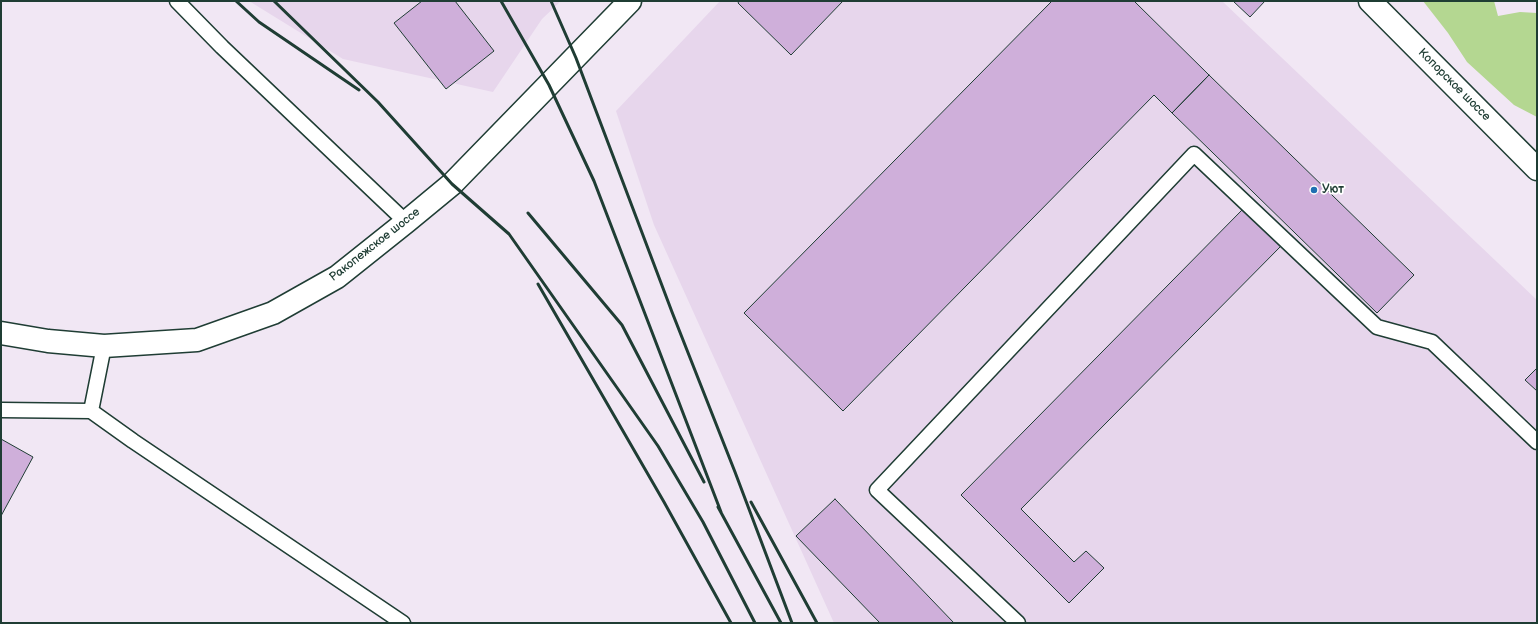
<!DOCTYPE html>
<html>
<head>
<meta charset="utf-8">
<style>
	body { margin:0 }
	#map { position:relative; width:1538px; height:624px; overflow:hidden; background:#f1e7f4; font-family:"Balsamiq Sans",sans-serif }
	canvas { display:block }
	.frame { position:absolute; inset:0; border:2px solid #1f3d34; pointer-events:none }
</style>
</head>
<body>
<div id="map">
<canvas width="1538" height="624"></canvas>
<div class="frame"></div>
</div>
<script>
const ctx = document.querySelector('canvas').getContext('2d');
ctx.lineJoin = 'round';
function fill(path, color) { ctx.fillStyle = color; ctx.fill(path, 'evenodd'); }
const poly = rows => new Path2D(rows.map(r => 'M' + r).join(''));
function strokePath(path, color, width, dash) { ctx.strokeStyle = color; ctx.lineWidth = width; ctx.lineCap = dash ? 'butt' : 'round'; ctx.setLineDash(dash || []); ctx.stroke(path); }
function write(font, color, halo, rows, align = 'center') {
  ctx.font = font + ' "Balsamiq Sans",sans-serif'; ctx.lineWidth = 3.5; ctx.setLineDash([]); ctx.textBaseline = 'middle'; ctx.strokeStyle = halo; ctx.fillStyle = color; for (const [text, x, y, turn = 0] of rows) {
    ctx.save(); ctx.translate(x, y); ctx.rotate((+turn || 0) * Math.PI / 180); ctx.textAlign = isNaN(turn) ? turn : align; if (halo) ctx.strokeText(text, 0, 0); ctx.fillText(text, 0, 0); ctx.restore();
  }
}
const built = poly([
	[249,1,561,1,542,19,493,92,343,59],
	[720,1,1222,1,1537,300,1537,623,834,623,654,225,616,111]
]);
const green = poly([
	[1423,1,1494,1,1498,16,1520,12,1537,13,1537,117,1514,105,1467,62,1448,33]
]);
const building = poly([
	[422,1,455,1,494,51,446,89,394,23,422,1],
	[739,1,843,1,791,55,738,3,739,1],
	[1052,1,1134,1,1209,75,1172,113,1154,95,843,411,744,313,1052,1],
	[1233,1,1265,1,1250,17,1233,1],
	[1209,75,1414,275,1377,313,1172,113,1209,75],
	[1243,209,1281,246,1021,509,1074,562,1086,551,1104,568,1069,603,961,495,1243,209],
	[1537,368,1537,391,1525,380,1537,368],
	[1,439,33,457,1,516,1,439],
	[835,499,954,623,880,623,796,536,835,499]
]);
const service = poly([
	[177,1,222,47,406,222],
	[1,410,91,411,104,346],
	[91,411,133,441,403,623],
	[1018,623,877,490,1194,154,1377,327,1432,342,1537,442]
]);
const secondary = poly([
	[1370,1,1537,169],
	[1,333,48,341,104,346,197,340,273,313,337,277,406,222,452,184,630,1]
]);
const rail = poly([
	[236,1,259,22,359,90],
	[274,1,378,102,452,184,509,234,658,446,703,522,755,623],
	[501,1,549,85,594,181,721,512],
	[551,1,576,58,672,312,735,472,792,623],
	[528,213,622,325,704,482],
	[538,284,664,502,731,623],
	[751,502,817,623],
	[718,507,781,623]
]);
const markers = [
	[1314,190,4,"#1f6fb2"]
];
const streetNames = [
	["Копорское шоссе",1454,85,45],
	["Ракопежское шоссе",375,245,-38]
];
const poiNames = [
	["Уют",1322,190]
];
fill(built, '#e7d6ec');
fill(green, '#b4d791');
fill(building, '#cfafda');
strokePath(building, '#1f3d34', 1);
strokePath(service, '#1f3d34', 17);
strokePath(secondary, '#1f3d34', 25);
strokePath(service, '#fff', 14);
strokePath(secondary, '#fff', 22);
strokePath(rail, '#1f3d34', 3);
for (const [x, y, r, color] of markers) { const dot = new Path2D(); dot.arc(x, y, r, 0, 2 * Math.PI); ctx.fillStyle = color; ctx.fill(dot); strokePath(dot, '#fff', 1.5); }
write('12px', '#1f3d34', '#fff', streetNames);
write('bold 12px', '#1f3d34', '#fff', poiNames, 'left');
</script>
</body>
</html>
